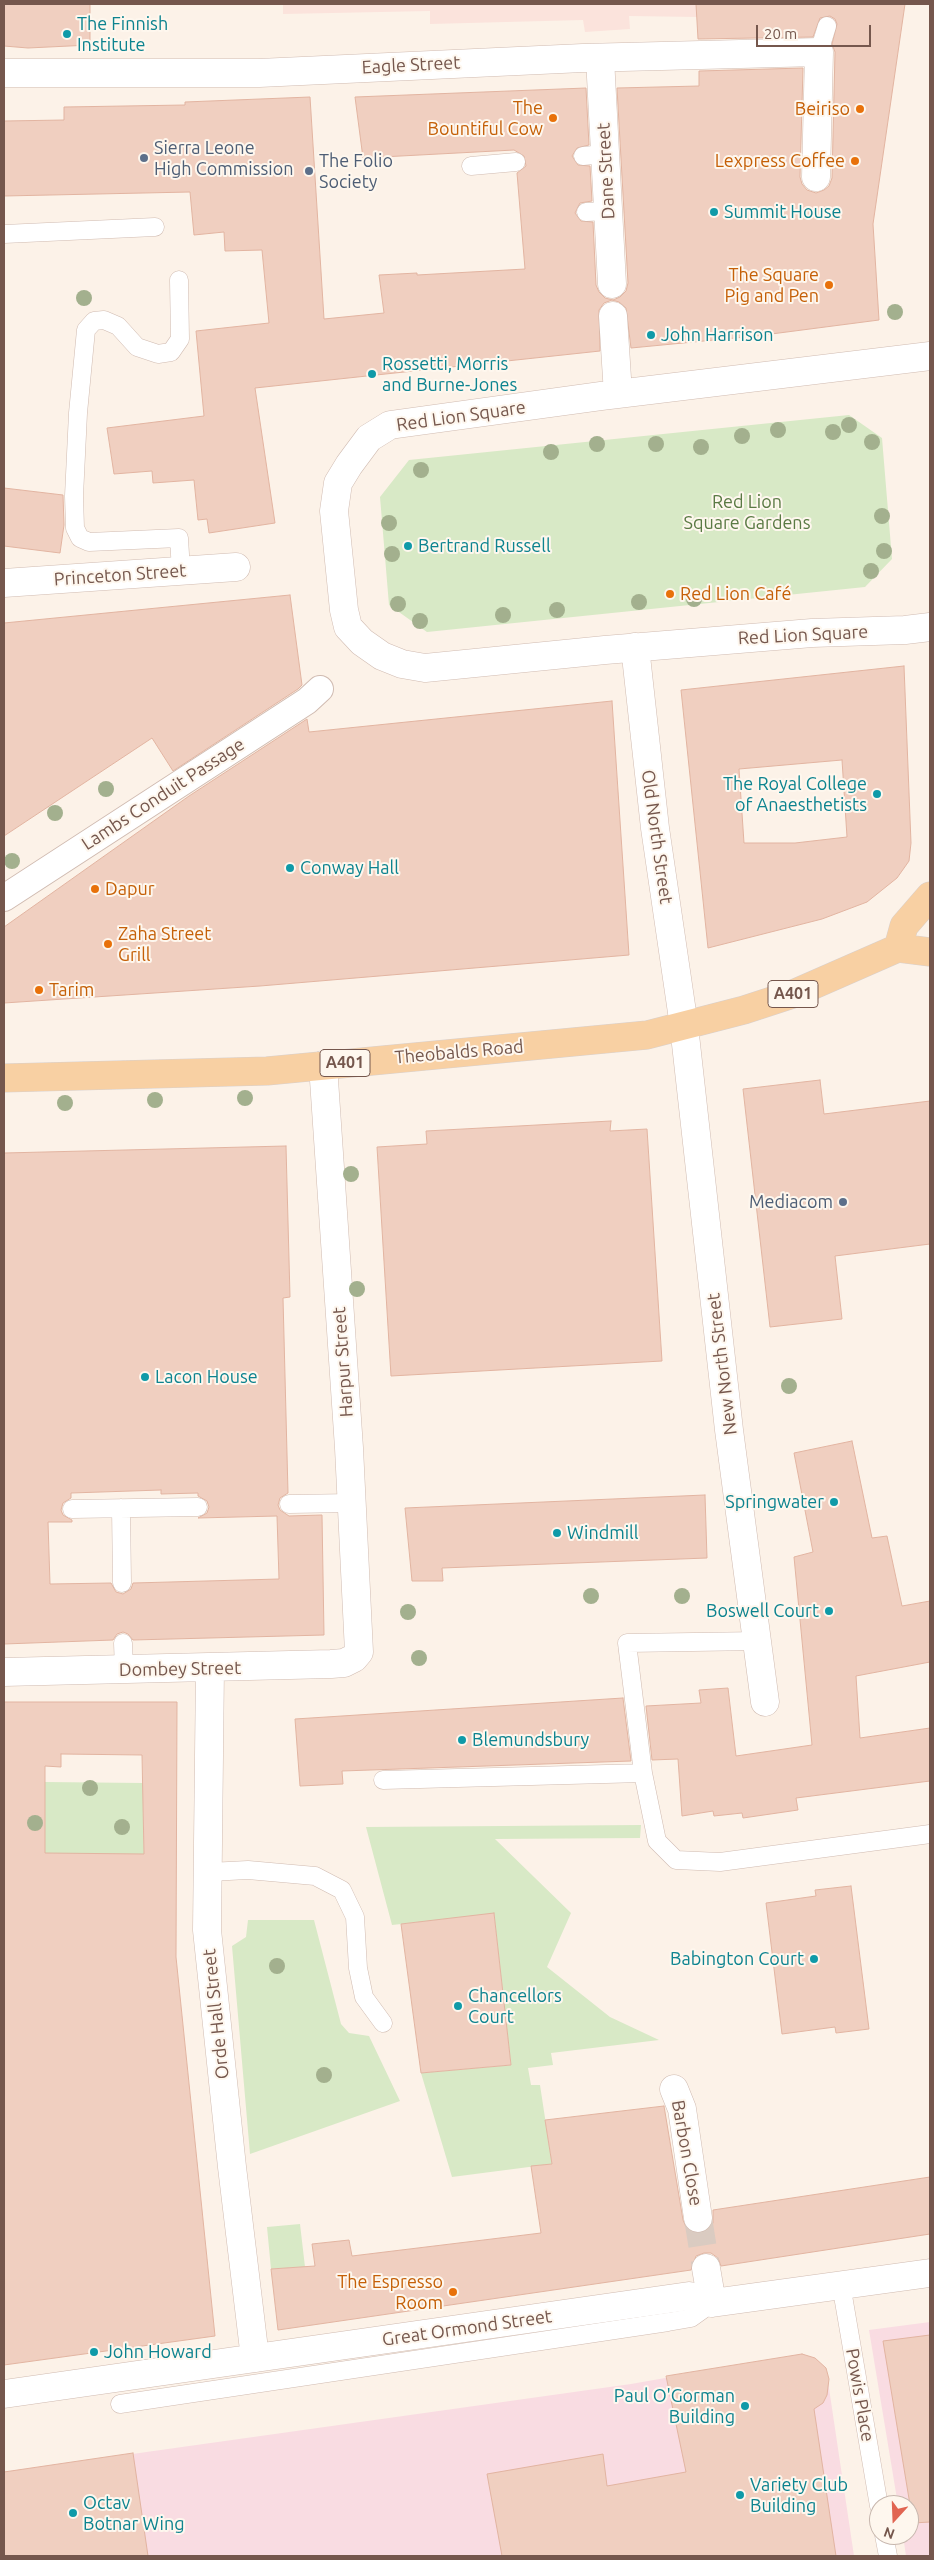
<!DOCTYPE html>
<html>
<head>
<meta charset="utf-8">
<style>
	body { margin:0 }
	#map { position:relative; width:934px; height:2560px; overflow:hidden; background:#fcf2e8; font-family:Ubuntu,sans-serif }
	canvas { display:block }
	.frame { position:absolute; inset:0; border:5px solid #75574d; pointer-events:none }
	.north { position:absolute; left:869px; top:2495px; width:50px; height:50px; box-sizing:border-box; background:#fef7ee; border:1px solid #c7b7ae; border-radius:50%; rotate:200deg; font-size:14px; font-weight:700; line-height:20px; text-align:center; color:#75574d }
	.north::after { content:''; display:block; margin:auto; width:18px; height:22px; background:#e16552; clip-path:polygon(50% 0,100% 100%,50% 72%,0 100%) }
	.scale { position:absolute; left:756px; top:25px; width:115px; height:22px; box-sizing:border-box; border:2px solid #75574d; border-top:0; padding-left:6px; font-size:15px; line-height:18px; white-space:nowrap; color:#75574d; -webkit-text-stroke:4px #fef7ee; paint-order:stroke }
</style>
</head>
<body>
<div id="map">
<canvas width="934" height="2560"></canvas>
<div class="frame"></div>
<div class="north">N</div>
<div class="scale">20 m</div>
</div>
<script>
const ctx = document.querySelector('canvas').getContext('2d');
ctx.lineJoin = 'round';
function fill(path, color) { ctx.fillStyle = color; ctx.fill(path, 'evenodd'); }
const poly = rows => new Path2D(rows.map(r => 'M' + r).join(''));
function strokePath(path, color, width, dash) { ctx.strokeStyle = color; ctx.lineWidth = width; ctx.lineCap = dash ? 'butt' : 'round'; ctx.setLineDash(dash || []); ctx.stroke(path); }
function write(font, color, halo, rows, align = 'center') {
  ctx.font = font + ' Ubuntu,sans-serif'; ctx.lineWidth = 4; ctx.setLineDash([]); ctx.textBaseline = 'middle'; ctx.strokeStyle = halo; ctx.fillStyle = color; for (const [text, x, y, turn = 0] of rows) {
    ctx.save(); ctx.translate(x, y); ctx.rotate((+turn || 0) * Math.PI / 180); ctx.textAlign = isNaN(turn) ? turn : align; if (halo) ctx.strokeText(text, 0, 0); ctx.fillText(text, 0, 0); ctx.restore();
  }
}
const commercial = poly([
	[283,4,837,4,837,26,697,29,697,17,629,16,630,29,585,32,583,20,430,24,430,11,283,14]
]);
const medical = poly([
	[930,2322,930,2556,906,2556,903,2535,909,2535,909,2505,898,2505,869,2330],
	[802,2354,815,2358,826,2368,854,2556,4,2556,4,2472,631,2384]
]);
const green = poly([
	[849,415,882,438,892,559,865,587,427,632,389,605,380,497,409,460],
	[45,1782,143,1783,144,1854,44,1854,37,1899,4,1899,4,1866,44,1831],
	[641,1825,640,1838,495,1839,571,1913,547,1967,610,2017,659,2040,551,2053,553,2065,528,2068,531,2085,540,2085,552,2164,452,2177,421,2073,511,2065,494,1914,392,1925,366,1827],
	[248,1920,314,1920,341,2024,349,2033,369,2036,400,2101,250,2154,232,1946,246,1937],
	[300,2224,305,2267,271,2269,267,2227]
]);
const building = poly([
	[4,4,90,4,90,45,28,48,4,46,4,4],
	[696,4,905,4,873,224,879,320,756,336,631,348,626,308,619,302,612,300,604,303,599,310,600,351,255,388,275,523,209,533,207,519,198,520,194,480,153,483,152,471,114,474,107,428,204,416,196,331,269,323,262,250,225,251,224,232,194,235,190,192,4,196,4,121,64,120,64,107,185,105,185,102,310,97,324,319,384,313,379,275,417,273,417,275,525,269,517,173,526,166,524,156,514,150,363,158,355,97,586,88,589,145,577,148,572,156,578,165,590,166,592,201,580,203,575,213,581,221,593,222,596,285,599,292,605,298,613,300,620,297,626,291,628,283,617,88,699,86,699,71,803,68,800,177,802,184,807,190,816,193,824,190,829,186,832,178,835,52,832,44,837,24,835,19,830,16,820,18,813,37,698,39,696,4],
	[4,488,63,495,64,525,60,553,4,546,4,488],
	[290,595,302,685,298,689,173,771,152,738,4,836,4,623,290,595],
	[904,666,911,843,909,861,897,878,867,902,822,919,708,948,681,690,904,666],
	[842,760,847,837,795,843,744,843,739,769,842,760],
	[612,701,629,955,260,986,4,1003,4,927,189,796,307,719,309,732,612,701],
	[820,1080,824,1114,930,1101,930,1244,835,1256,842,1319,770,1327,743,1089,820,1080],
	[611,1121,610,1131,647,1129,662,1361,391,1376,377,1147,427,1144,426,1131,611,1121],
	[286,1146,290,1297,283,1298,288,1493,280,1498,278,1505,280,1510,289,1516,322,1515,324,1635,133,1640,128,1634,123,1632,117,1634,113,1640,4,1644,4,1153,286,1146],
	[161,1490,161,1494,198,1493,198,1496,207,1501,209,1507,207,1513,198,1518,277,1516,279,1579,133,1583,131,1589,123,1594,116,1592,111,1583,50,1584,48,1522,72,1522,72,1520,63,1515,61,1510,63,1503,71,1498,71,1493,161,1490],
	[852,1441,872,1538,887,1536,902,1606,930,1601,930,1662,856,1676,860,1738,930,1728,930,1781,796,1798,798,1810,743,1818,742,1813,714,1816,713,1811,682,1816,678,1759,652,1760,646,1706,701,1703,699,1690,728,1688,736,1756,812,1745,794,1557,813,1552,794,1453,852,1441],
	[705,1495,707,1558,442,1568,443,1581,412,1581,405,1508,705,1495],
	[623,1698,631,1761,342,1771,343,1784,300,1786,295,1719,623,1698],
	[4,1702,177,1702,176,1957,215,2336,4,2365,4,1702],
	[61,1754,142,1755,144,1854,45,1853,45,1766,61,1767,61,1754],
	[851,1886,869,2029,836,2033,835,2027,782,2034,766,1903,816,1896,815,1890,851,1886],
	[494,1913,511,2065,421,2073,401,1924,494,1913],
	[664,2106,683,2220,686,2227,692,2232,701,2233,708,2230,713,2223,713,2210,930,2177,930,2234,721,2266,718,2258,711,2253,704,2253,696,2256,691,2270,278,2330,271,2269,315,2266,312,2244,349,2240,352,2256,541,2233,531,2166,552,2164,545,2120,664,2106],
	[930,2335,930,2522,913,2523,883,2341,930,2335],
	[802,2354,815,2358,826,2368,829,2379,827,2395,823,2403,814,2409,836,2556,502,2556,487,2474,603,2454,607,2486,686,2472,666,2376,802,2354],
	[133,2453,148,2556,4,2556,4,2472,133,2453]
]);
const minorTunnel = poly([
	[698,2218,706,2268]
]);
const service = poly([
	[819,52,827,26],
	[583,156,605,154],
	[471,166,516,162],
	[586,212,608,211],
	[4,234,155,227],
	[179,280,180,339,171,352,158,354,137,347,118,326,104,320,94,321,86,330,78,413,74,496,75,528,80,538,89,542,179,538,181,571],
	[289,1504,352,1503],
	[121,1508,122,1583],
	[72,1509,198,1507],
	[759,1641,627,1643,643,1773,657,1841,676,1860,720,1862,930,1834],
	[123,1643,124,1670],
	[383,1780,643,1773],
	[209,1872,248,1870,315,1876,342,1890,355,1917,358,1968,364,1997,383,2023],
	[841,2284,879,2506],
	[120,2404,668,2322,691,2318,712,2303],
	[884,2535,888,2556]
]);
const pedestrian = poly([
	[4,898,307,701,320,689]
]);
const minor = poly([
	[600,58,612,284],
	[4,73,259,73,583,58,819,52,816,177],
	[613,316,618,394],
	[930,356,601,396,390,425,369,438,349,465,338,483,334,511,344,610,348,627,362,642,382,656,402,664,425,668,605,650,812,633,905,630,930,627],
	[4,583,236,567],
	[635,647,655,828,684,1026,729,1430,765,1702],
	[210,1668,207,1930,232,2167,255,2358],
	[4,1672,331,1664,344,1663,354,1658,359,1652,349,1448,323,1065],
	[674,2089,682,2109,698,2218],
	[706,2268,712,2303],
	[4,2394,689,2296,712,2303,930,2273]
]);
const primary = poly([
	[898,948,904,926,930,896],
	[4,1078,267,1071,647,1035,744,1010,793,994,898,948,930,952]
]);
const trees = [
	[84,298],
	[895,312],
	[849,425],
	[778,430],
	[833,432],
	[742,436],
	[872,442],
	[597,444],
	[656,444],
	[701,447],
	[551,452],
	[421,470],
	[882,516],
	[389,523],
	[884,551],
	[392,554],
	[871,571],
	[694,599],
	[639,602],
	[398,604],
	[557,610],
	[503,615],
	[420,621],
	[106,789],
	[55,813],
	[12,861],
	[245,1098],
	[155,1100],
	[65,1103],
	[351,1174],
	[357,1289],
	[789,1386],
	[591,1596],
	[682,1596],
	[408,1612],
	[419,1658],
	[90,1788],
	[35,1823],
	[122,1827],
	[277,1966],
	[324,2075]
];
const markers = [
	[67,34,5,"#0f9aa8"],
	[860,109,5,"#e8710a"],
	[553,118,5,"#e8710a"],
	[144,158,5,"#5c6f8a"],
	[855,161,5,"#e8710a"],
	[309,171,5,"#5c6f8a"],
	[714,212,5,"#0f9aa8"],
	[829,285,5,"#e8710a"],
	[651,335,5,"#0f9aa8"],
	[372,374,5,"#0f9aa8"],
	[408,546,5,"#0f9aa8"],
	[670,594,5,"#e8710a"],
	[877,794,5,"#0f9aa8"],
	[290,868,5,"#0f9aa8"],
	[95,889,5,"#e8710a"],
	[108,944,5,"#e8710a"],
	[39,990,5,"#e8710a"],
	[843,1202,5,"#5c6f8a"],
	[145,1377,5,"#0f9aa8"],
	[834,1502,5,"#0f9aa8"],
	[557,1533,5,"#0f9aa8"],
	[829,1611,5,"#0f9aa8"],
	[462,1740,5,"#0f9aa8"],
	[814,1959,5,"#0f9aa8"],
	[458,2006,5,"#0f9aa8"],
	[453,2292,5,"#e8710a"],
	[94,2352,5,"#0f9aa8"],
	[745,2406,5,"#0f9aa8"],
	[740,2495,5,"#0f9aa8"],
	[73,2513,5,"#0f9aa8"]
];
const shields = [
	[793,994,50],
	[345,1063,50]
];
const shieldNames = [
	["A401",793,994],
	["A401",345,1063]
];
const cultureNames = [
	["The Finnish",77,24],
	["Institute",77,45],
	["Summit House",724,212],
	["John Harrison",661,335],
	["Rossetti, Morris",382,364],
	["and Burne-Jones",382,385],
	["Bertrand Russell",418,546],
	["The Royal College",867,784,"right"],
	["of Anaesthetists",867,805,"right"],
	["Conway Hall",300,868],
	["Lacon House",155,1377],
	["Springwater",824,1502,"right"],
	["Windmill",567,1533],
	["Boswell Court",819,1611,"right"],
	["Blemundsbury",472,1740],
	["Babington Court",804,1959,"right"],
	["Chancellors",468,1996],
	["Court",468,2017],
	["John Howard",104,2352],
	["Paul O'Gorman",735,2396,"right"],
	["Building",735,2417,"right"],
	["Variety Club",750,2485],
	["Building",750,2506],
	["Octav",83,2503],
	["Botnar Wing",83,2524]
];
const streetNames = [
	["Eagle Street",411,65,-3],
	["Dane Street",606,171,-93],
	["Red Lion Square",461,416,-8],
	["Princeton Street",120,575,-4],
	["Red Lion Square",803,635,-3],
	["Lambs Conduit Passage",163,794,-33],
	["Old North Street",657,837,82],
	["Theobalds Road",459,1052,-5],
	["Harpur Street",343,1362,-94],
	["New North Street",722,1364,-97],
	["Dombey Street",180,1669,-1],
	["Orde Hall Street",216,2014,-96],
	["Barbon Close",687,2153,80],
	["Great Ormond Street",467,2328,-8],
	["Powis Place",860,2395,80]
];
const foodNames = [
	["The",543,108],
	["Bountiful Cow",543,129],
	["Beiriso",850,109],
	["Lexpress Coffee",845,161],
	["The Square",819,275],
	["Pig and Pen",819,296],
	["Red Lion Café",680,594,"left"],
	["Dapur",105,889,"left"],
	["Zaha Street",118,934,"left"],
	["Grill",118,955,"left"],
	["Tarim",49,990,"left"],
	["The Espresso",443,2282],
	["Room",443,2303]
];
const serviceNames = [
	["Sierra Leone",154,148],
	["High Commission",154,169],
	["The Folio",319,161],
	["Society",319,182],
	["Mediacom",833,1202,"right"]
];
const parkNames = [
	["Red Lion",747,502],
	["Square Gardens",747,523]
];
fill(commercial, '#fbe3dc');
fill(medical, '#f9dce2');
fill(green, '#d8e9c6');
fill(building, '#f0cfc0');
strokePath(building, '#e2b4a1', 1);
strokePath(minorTunnel, '#dacbc1', 28, [28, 14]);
strokePath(service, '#d0bbb1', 19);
strokePath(pedestrian, '#d0bbb1', 28);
strokePath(minor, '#d0bbb1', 29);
strokePath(primary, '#d8d0cd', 29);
strokePath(service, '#fff', 18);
strokePath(pedestrian, '#fff', 26);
strokePath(minor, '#fff', 28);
strokePath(primary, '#f8d0a3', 28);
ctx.fillStyle = '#a3b08e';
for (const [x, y] of trees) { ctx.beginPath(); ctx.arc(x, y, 8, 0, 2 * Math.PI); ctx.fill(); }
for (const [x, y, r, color] of markers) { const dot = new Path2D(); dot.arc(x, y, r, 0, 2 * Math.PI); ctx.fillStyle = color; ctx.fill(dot); strokePath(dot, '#fef7ee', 2); }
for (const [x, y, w] of shields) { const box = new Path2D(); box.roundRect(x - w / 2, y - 13.5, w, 27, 4); ctx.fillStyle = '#fef7ee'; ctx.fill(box); strokePath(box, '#75574d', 1); }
write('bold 16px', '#75574d', null, shieldNames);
write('18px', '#0d838f', '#fef7ee', cultureNames, 'left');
write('18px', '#75574d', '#fef7ee', streetNames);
write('18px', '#c56008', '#fef7ee', foodNames, 'right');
write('18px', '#4e5e75', '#fef7ee', serviceNames, 'left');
write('18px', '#5a7a44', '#fef7ee', parkNames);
</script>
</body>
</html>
